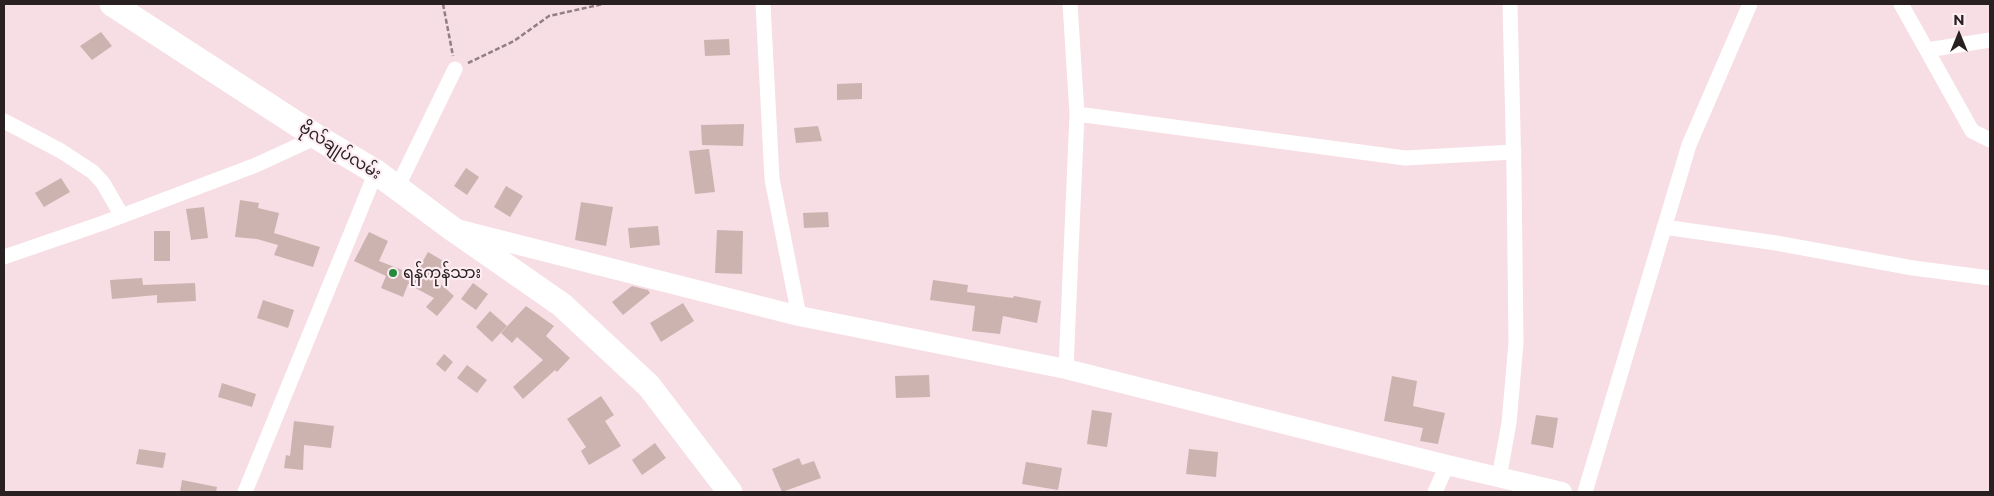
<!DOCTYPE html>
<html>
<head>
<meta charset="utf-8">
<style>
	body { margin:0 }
	#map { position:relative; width:1994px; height:496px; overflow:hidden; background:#f7dde4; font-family:Montserrat,sans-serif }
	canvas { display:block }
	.frame { position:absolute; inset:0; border:5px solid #292022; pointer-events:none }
	.north { position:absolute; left:1934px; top:10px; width:50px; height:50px; -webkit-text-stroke:4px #fdedf2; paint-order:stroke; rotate:0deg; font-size:14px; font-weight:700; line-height:20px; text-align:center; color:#292022 }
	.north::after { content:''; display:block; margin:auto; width:18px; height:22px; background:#292022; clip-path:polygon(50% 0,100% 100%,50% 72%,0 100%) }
</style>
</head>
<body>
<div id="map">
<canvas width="1994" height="496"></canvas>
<div class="frame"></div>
<div class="north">N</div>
</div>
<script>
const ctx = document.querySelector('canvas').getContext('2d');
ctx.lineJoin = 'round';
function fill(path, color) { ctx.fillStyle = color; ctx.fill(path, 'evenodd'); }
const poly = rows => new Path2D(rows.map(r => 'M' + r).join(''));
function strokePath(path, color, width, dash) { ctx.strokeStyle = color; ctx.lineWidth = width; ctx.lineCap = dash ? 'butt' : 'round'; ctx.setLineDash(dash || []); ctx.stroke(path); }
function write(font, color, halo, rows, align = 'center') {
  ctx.font = font + ' Montserrat,"Noto Sans Myanmar",sans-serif'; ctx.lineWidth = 4.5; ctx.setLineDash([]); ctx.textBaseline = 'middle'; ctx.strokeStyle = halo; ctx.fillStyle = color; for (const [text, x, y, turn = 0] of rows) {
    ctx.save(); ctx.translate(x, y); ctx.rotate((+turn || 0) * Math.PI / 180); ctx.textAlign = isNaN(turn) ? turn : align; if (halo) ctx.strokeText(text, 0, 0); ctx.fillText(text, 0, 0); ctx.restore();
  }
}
const building = poly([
	[101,32,112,46,92,60,80,46],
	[729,39,730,55,705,56,704,40],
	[862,83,862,99,837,100,837,84],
	[744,124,743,146,702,145,701,125],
	[818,126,822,141,796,143,794,128],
	[709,149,715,192,695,194,689,151],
	[466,168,479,177,467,195,454,186],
	[61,178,70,192,44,207,35,193],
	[506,186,523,196,510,217,494,207],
	[240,200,259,203,258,208,279,213,274,233,320,247,313,267,274,255,278,245,257,239,235,237],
	[581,202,613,207,606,246,575,240],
	[204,207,208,238,191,240,186,209],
	[828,212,829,227,804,228,803,213],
	[658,226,660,245,630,248,628,228],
	[717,230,743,231,742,274,715,273],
	[154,231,170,231,170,261,154,261],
	[369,232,388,241,379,261,415,275,428,252,445,262,435,279,454,296,437,316,426,307,434,298,408,284,403,297,381,288,386,276,354,261],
	[142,278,143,285,195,283,196,301,157,303,157,295,112,299,110,280],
	[933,280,968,285,967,292,1013,298,1014,296,1041,301,1037,323,1003,316,1000,334,972,331,975,306,930,300],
	[473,283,488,294,476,310,461,299],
	[632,286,648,290,650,293,623,315,612,302],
	[263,300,294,310,288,328,257,318],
	[683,303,694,321,661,342,650,323],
	[526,306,554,326,546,336,570,358,557,372,555,370,523,399,513,387,543,360,517,337,512,343,501,333],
	[490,311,507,326,492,342,476,327],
	[444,354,453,362,445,372,436,364],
	[467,365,487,380,477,393,457,378],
	[929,375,930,397,896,398,895,376],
	[1392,376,1417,381,1413,406,1445,413,1438,444,1420,441,1423,428,1384,421],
	[222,383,256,394,252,407,218,397],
	[601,396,614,415,605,421,621,446,589,465,581,451,586,447,567,419],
	[1092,410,1112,413,1107,447,1087,444],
	[1536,415,1558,418,1553,448,1531,444],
	[294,421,334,426,331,448,304,445,303,470,284,468,286,455,290,456],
	[655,443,666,458,642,475,632,460],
	[139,449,166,453,163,468,136,464],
	[1189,449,1218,452,1216,477,1186,474],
	[799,458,802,465,814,461,821,478,782,492,772,469],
	[1026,462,1062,468,1058,490,1022,484],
	[182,480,217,487,216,492,180,492]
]);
const path = poly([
	[443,4,453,56],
	[468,63,514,41,549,16,603,4]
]);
const minor = poly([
	[763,4,772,179,799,316],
	[1901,4,1972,131,1990,140],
	[1927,50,1990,40],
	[1077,114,1405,158,1514,152],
	[4,121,61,151,93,172,103,183,122,216],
	[397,188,455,69],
	[1664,227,1776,243,1913,268,1990,278],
	[4,257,103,223,256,165,317,137],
	[1066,369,1077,114,1070,4],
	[1499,478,1509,423,1516,343,1514,172,1510,4],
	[245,492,376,172],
	[1435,492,1447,465],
	[1585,492,1689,145,1750,4]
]);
const tertiary = poly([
	[460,230,799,316,1066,369,1447,465,1562,492]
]);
const primary = poly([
	[112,4,317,137,376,172,450,227,562,305,649,386,730,492]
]);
const markers = [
	[393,273,5,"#25893e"]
];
const streetNames = [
	["ဗိုလ်ချုပ်လမ်း",340,151,32]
];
const poiNames = [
	["ရန်ကုန်သား",403,273]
];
fill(building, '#ccb3af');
strokePath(path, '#917f84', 2.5, [5, 2.5]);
strokePath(minor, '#fff', 15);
strokePath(tertiary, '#fff', 20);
strokePath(primary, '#fff', 25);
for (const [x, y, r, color] of markers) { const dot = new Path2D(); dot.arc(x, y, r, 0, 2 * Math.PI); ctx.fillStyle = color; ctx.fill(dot); strokePath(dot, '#fdedf2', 2); }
write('16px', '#292022', '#fdedf2', streetNames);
write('16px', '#292022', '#fdedf2', poiNames, 'left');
</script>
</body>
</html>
